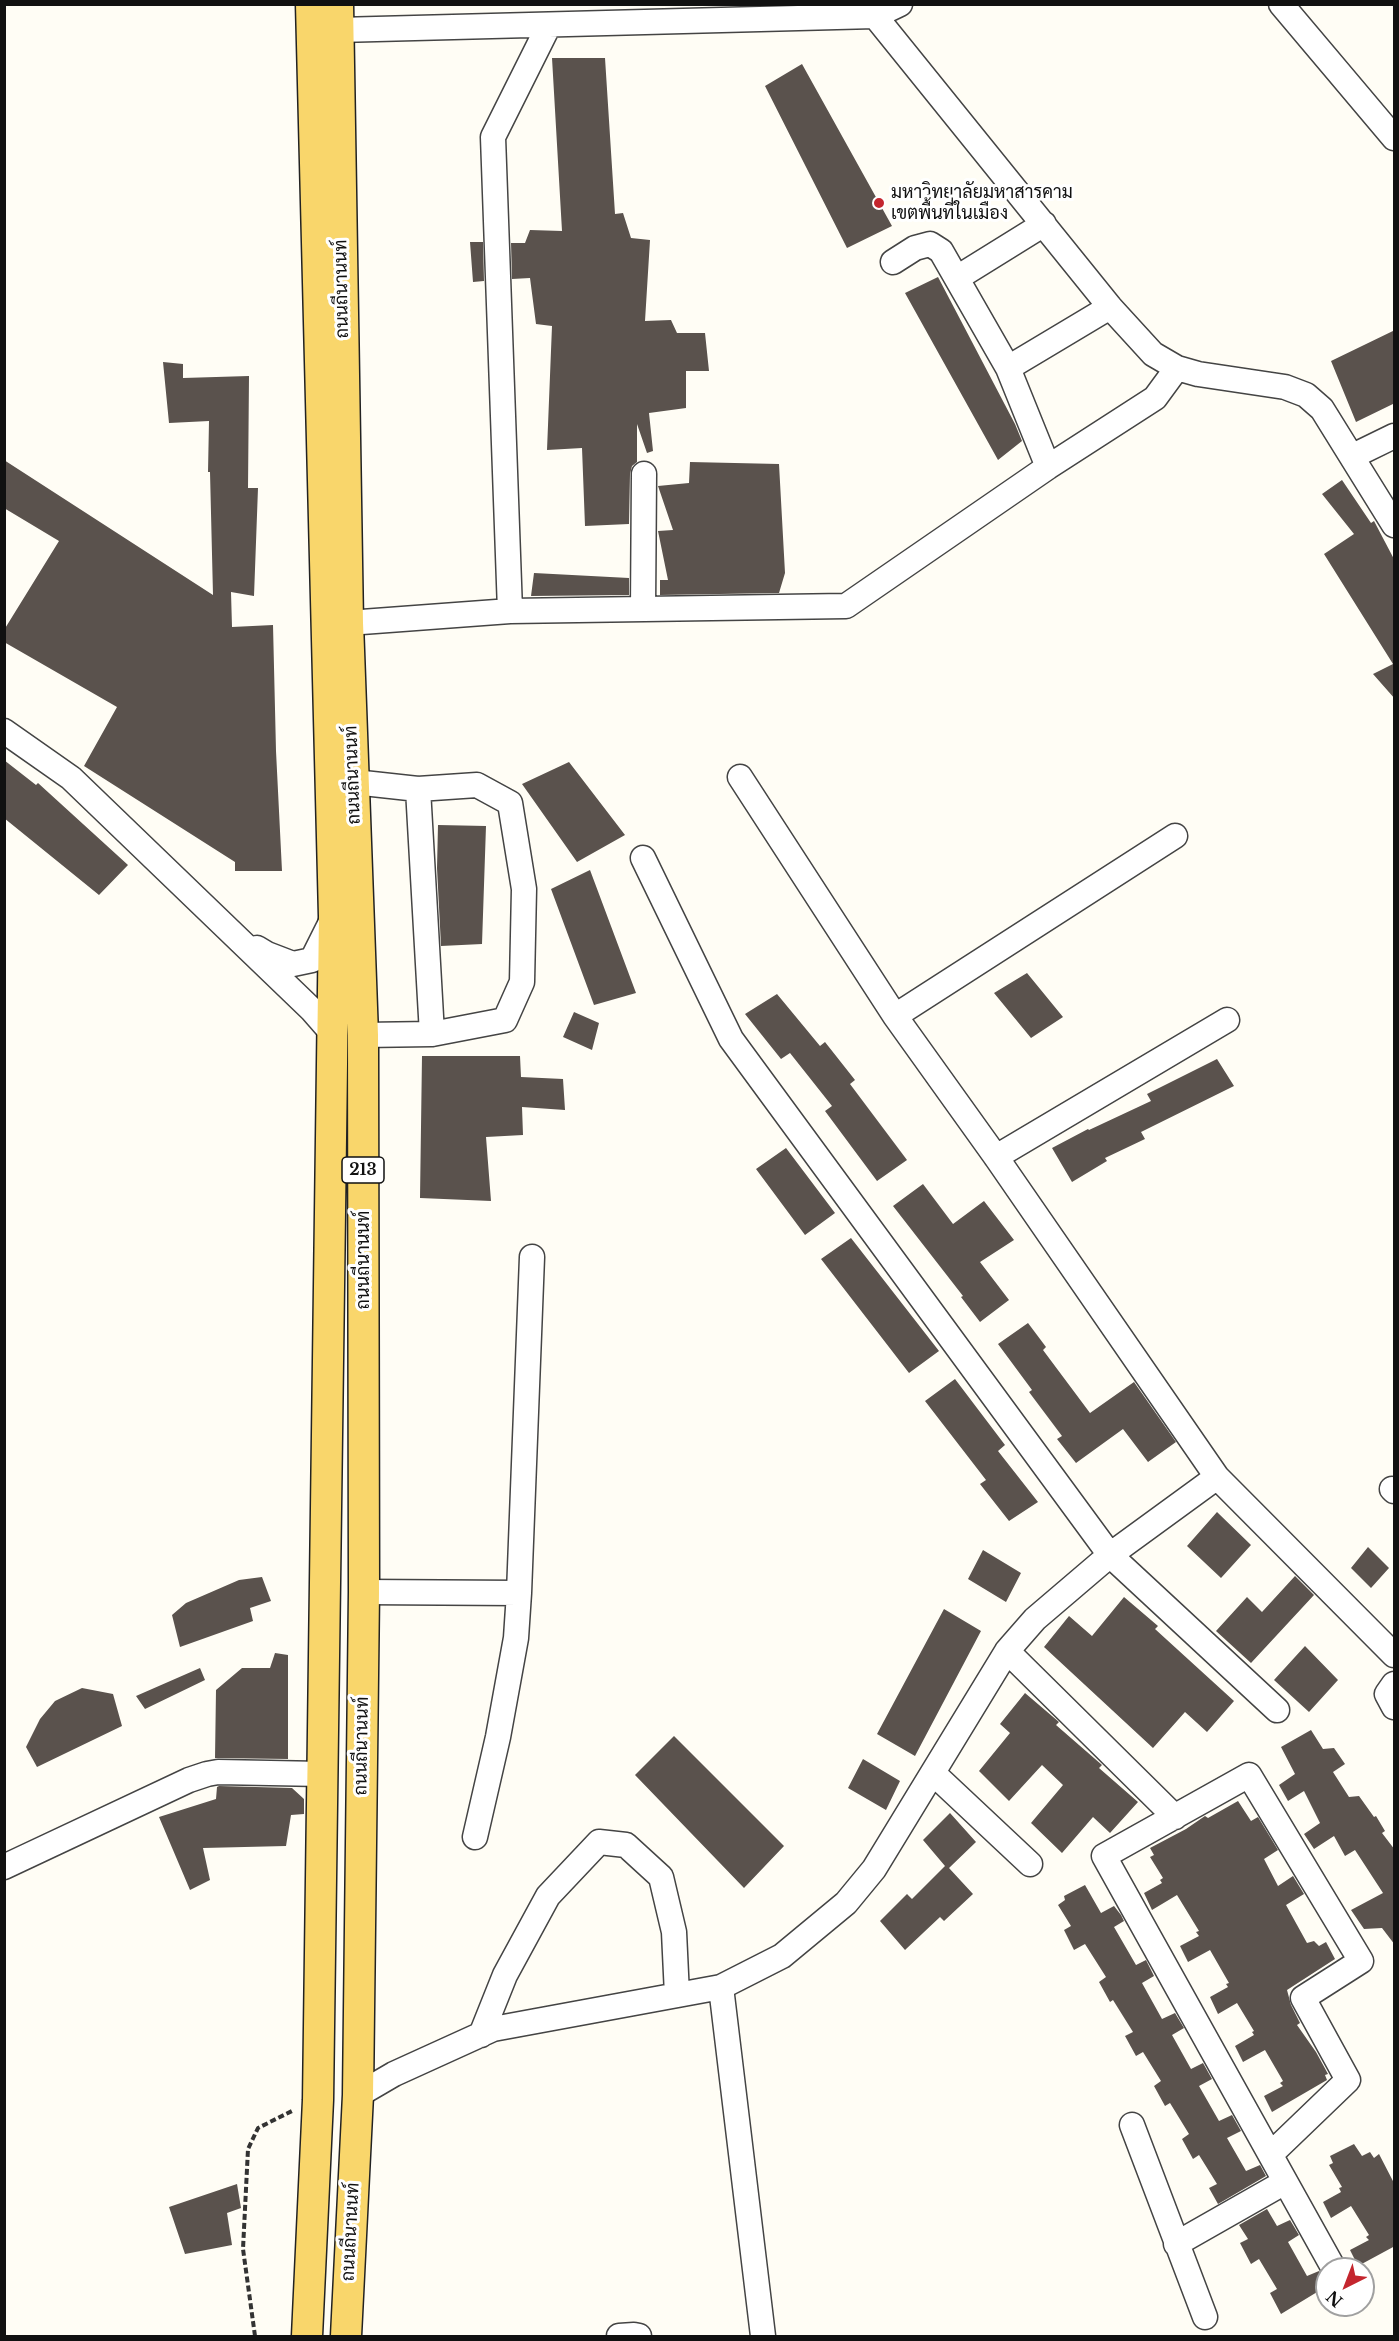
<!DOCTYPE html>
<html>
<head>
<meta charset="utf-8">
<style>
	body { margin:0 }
	#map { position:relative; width:1399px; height:2341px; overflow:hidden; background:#fffdf5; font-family:"Libre Baskerville",serif }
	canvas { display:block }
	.frame { position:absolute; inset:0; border:6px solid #111; pointer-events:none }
	.north { position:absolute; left:1315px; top:2257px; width:60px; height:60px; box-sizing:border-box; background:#fff; border:2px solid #a0a0a0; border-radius:50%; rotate:222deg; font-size:16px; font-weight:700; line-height:24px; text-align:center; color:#111 }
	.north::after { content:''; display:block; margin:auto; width:21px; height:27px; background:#c4262e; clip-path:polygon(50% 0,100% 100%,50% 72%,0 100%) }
</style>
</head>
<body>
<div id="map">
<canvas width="1399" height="2341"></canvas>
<div class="frame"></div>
<div class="north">N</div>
</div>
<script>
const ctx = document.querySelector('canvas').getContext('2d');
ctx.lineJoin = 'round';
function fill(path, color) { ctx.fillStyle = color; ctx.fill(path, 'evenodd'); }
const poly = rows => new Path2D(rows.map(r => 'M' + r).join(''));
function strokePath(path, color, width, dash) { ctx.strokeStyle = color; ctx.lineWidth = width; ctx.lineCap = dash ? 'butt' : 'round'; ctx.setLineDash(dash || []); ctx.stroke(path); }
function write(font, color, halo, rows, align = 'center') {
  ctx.font = font + ' "Libre Baskerville",Sarabun,serif'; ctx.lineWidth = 6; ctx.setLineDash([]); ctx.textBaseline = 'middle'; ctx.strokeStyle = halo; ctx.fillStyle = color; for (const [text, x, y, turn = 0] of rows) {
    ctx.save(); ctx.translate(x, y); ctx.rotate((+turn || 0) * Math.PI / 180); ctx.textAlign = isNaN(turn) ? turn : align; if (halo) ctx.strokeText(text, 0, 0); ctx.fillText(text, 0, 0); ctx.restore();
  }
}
const building = poly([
	[552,58,605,58,615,214,623,213,631,238,650,240,645,321,671,320,677,333,705,333,709,371,686,371,686,408,649,413,653,451,647,453,637,424,637,462,632,466,630,474,629,524,585,526,582,448,547,450,552,326,536,324,530,278,512,279,511,243,525,243,530,230,562,231],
	[802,64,892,226,847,248,765,86],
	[470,242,483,242,484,281,473,282],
	[938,277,1015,424,1022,441,998,460,905,293],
	[1395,330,1395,403,1356,422,1331,361],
	[163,362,183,364,183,378,249,376,248,488,258,488,254,596,231,592,232,627,273,625,276,751,282,871,235,871,235,862,84,766,117,707,4,642,4,630,59,541,4,508,4,460,213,595,210,472,208,472,209,421,169,423],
	[690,462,779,464,785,573,779,593,660,595,660,580,668,580,658,531,673,530,658,486,689,483],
	[1342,480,1371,523,1374,521,1395,561,1395,699,1373,674,1393,664,1324,554,1354,534,1322,494],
	[534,573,629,578,629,595,531,596],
	[4,760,36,785,38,783,128,865,99,895,4,818],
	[569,762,625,835,577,862,522,784],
	[438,825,486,826,482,944,441,946,437,868],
	[590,870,636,993,594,1005,551,889],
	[1027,973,1063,1017,1031,1038,994,993],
	[777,994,820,1046,825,1042,855,1080,850,1084,907,1160,877,1181,825,1111,832,1106,790,1053,781,1059,745,1014],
	[574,1012,599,1023,592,1050,563,1037],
	[422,1056,520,1056,521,1077,563,1079,565,1110,522,1107,523,1135,486,1137,491,1201,420,1198],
	[1217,1059,1234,1086,1141,1132,1145,1139,1105,1158,1107,1161,1072,1182,1052,1148,1088,1129,1089,1130,1151,1101,1147,1094],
	[786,1148,835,1213,805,1235,756,1169],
	[923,1184,953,1224,984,1201,1014,1240,980,1262,1009,1300,980,1322,961,1297,963,1296,893,1206],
	[851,1238,939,1351,909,1373,821,1259],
	[1028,1323,1046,1347,1043,1350,1090,1413,1134,1382,1176,1442,1148,1462,1123,1429,1076,1463,1057,1439,1062,1436,1029,1392,1032,1390,998,1344],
	[955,1379,1005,1445,998,1451,1038,1502,1009,1521,980,1484,986,1480,925,1401],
	[1217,1512,1251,1545,1221,1578,1187,1546],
	[1368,1547,1389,1568,1371,1588,1351,1568],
	[983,1550,1021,1573,1006,1602,968,1579],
	[1295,1576,1314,1595,1251,1663,1216,1631,1247,1597,1262,1612],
	[262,1577,271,1601,250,1608,253,1621,180,1647,172,1615,186,1603,239,1580],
	[1124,1597,1158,1626,1155,1629,1234,1701,1207,1732,1185,1712,1153,1748,1044,1647,1069,1616,1092,1636],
	[944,1609,981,1631,915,1756,877,1734],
	[1305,1646,1338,1680,1309,1712,1274,1680],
	[275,1653,288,1655,288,1759,215,1758,216,1690,242,1668,270,1668],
	[200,1668,205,1680,145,1709,136,1696],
	[82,1688,113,1694,122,1726,37,1767,26,1747,40,1719,55,1701],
	[1025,1693,1059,1722,1056,1725,1102,1765,1099,1768,1138,1802,1110,1833,1093,1817,1062,1853,1031,1823,1063,1785,1042,1765,1009,1801,979,1771,1010,1733,1000,1724],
	[1311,1730,1323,1749,1334,1748,1345,1764,1333,1772,1349,1797,1359,1796,1374,1817,1376,1816,1385,1831,1382,1833,1395,1850,1395,1945,1382,1928,1364,1929,1351,1910,1383,1893,1355,1850,1345,1856,1334,1836,1314,1849,1304,1834,1320,1823,1304,1791,1288,1801,1279,1785,1295,1774,1281,1747],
	[674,1736,784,1846,744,1888,635,1775],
	[863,1759,900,1781,886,1810,848,1788],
	[219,1786,292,1788,304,1799,304,1814,291,1815,286,1846,203,1848,210,1880,190,1890,159,1817,216,1799,217,1787],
	[1238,1801,1251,1821,1258,1817,1278,1850,1264,1859,1278,1886,1293,1876,1304,1894,1286,1905,1307,1943,1314,1941,1319,1946,1326,1942,1335,1959,1287,1990,1291,2005,1300,2023,1297,2025,1316,2052,1328,2074,1325,2075,1327,2080,1272,2112,1264,2096,1283,2086,1280,2083,1283,2081,1265,2050,1243,2062,1235,2046,1254,2035,1252,2032,1254,2031,1237,2003,1218,2014,1210,1997,1228,1987,1226,1984,1229,1983,1210,1950,1188,1962,1180,1946,1199,1936,1196,1932,1199,1931,1177,1895,1152,1910,1144,1893,1162,1883,1160,1880,1163,1878,1150,1857,1154,1855,1150,1848,1186,1829,1205,1816,1208,1818],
	[950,1813,976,1842,949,1868,973,1894,944,1921,940,1917,905,1950,880,1921,907,1894,912,1899,945,1866,923,1840],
	[1085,1885,1101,1913,1114,1906,1121,1915,1124,1921,1114,1927,1136,1965,1146,1960,1154,1976,1142,1983,1162,2019,1175,2013,1184,2028,1172,2035,1191,2069,1203,2063,1212,2079,1199,2086,1219,2121,1232,2115,1241,2131,1227,2138,1246,2171,1260,2165,1266,2176,1218,2204,1209,2188,1217,2184,1199,2155,1193,2159,1182,2139,1189,2134,1170,2103,1165,2106,1154,2086,1161,2081,1143,2052,1136,2056,1125,2036,1133,2032,1113,2000,1110,2002,1099,1982,1106,1977,1085,1944,1074,1950,1064,1930,1071,1926,1058,1905,1065,1900,1064,1896],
	[1354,2144,1362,2156,1370,2152,1374,2158,1379,2154,1395,2185,1395,2246,1358,2266,1350,2250,1369,2240,1366,2237,1369,2235,1351,2206,1331,2218,1323,2202,1341,2192,1339,2188,1342,2187,1329,2165,1333,2163,1330,2156],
	[237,2184,241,2208,227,2213,232,2245,185,2254,169,2207],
	[1267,2209,1277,2226,1290,2220,1299,2235,1288,2242,1307,2276,1319,2271,1327,2281,1327,2286,1281,2314,1270,2293,1277,2289,1259,2259,1251,2264,1240,2243,1248,2239,1239,2225]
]);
const path = poly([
	[255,2336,243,2249,248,2149,258,2128,294,2110]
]);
const minor = poly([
	[1281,4,1394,138],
	[875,16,1110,307,1153,354,1177,368,1198,374,1285,387,1306,395,1322,409,1394,525],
	[338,30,875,16,900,4],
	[893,262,915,248,930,244,941,251,1008,368],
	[957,278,1044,224],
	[1353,456,1394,436],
	[1048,467,1008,368,1110,307],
	[643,609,644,474],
	[510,611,493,137,549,25],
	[348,623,510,611,846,606,1048,467,1155,398,1177,368],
	[4,731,71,778,312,1010,333,1034],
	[740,777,895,1016],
	[354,782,418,789,477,785,510,803,524,889,522,982,505,1020,432,1034,363,1035],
	[418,789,432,1034],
	[1175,836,895,1016,996,1157,1217,1477,1394,1655],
	[643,858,731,1039,1110,1555,1277,1710],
	[257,948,267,954,293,964,312,960,332,920],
	[996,1157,1227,1020],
	[1392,1489,1394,1491],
	[364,1592,519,1593,516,1638,498,1737,475,1837],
	[519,1593,532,1257],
	[1007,1651,1175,1817],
	[1394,1684,1387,1694,1394,1707],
	[933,1773,1030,1864],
	[4,1867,189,1780,207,1774,218,1772,322,1774],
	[721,1987,763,2336],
	[481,2035,505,1975,548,1896,599,1842,626,1845,661,1877,674,1932,677,1995],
	[358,2095,394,2074,493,2029,721,1987,782,1956,846,1903,874,1869,1007,1651,1035,1619,1110,1555,1217,1477],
	[1132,2125,1205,2317],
	[1271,2154,1348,2080,1303,1998,1361,1961,1249,1775,1104,1856,1334,2269],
	[1176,2244,1285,2182],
	[619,2336,634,2335,639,2336]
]);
const major = poly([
	[338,4,348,623,363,1035,364,1592,358,2095,346,2336],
	[307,2336,318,2100,334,916,311,4]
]);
const markers = [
	[879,203,6,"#c4262e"]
];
const shields = [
	[363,1170,42]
];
const shieldNames = [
	["213",363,1170]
];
const poiNames = [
	["มหาวิทยาลัยมหาสารคาม",891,193],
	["เขตพื้นที่ในเมือง",891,214]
];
const streetNames = [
	["ถนนถีนานนท์",342,289,-91],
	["ถนนถีนานนท์",353,775,-92],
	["ถนนถีนานนท์",364,1260,-90],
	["ถนนถีนานนท์",362,1746,-89],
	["ถนนถีนานนท์",351,2232,-87]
];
fill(building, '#5a524d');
strokePath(minor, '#444', 27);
strokePath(major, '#222', 33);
strokePath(path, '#333', 4, [6, 3]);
strokePath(minor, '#fff', 24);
strokePath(major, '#f9d66b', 30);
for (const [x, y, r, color] of markers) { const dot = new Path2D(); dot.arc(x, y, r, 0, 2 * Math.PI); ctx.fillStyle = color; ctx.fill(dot); strokePath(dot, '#fff', 2); }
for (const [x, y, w] of shields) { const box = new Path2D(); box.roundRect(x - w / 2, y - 13, w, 26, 4.5); ctx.fillStyle = '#fff'; ctx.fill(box); strokePath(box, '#111', 1.5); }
write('bold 16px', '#111', null, shieldNames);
write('18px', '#111', '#fff', poiNames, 'left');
write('18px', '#111', '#fff', streetNames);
</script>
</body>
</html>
